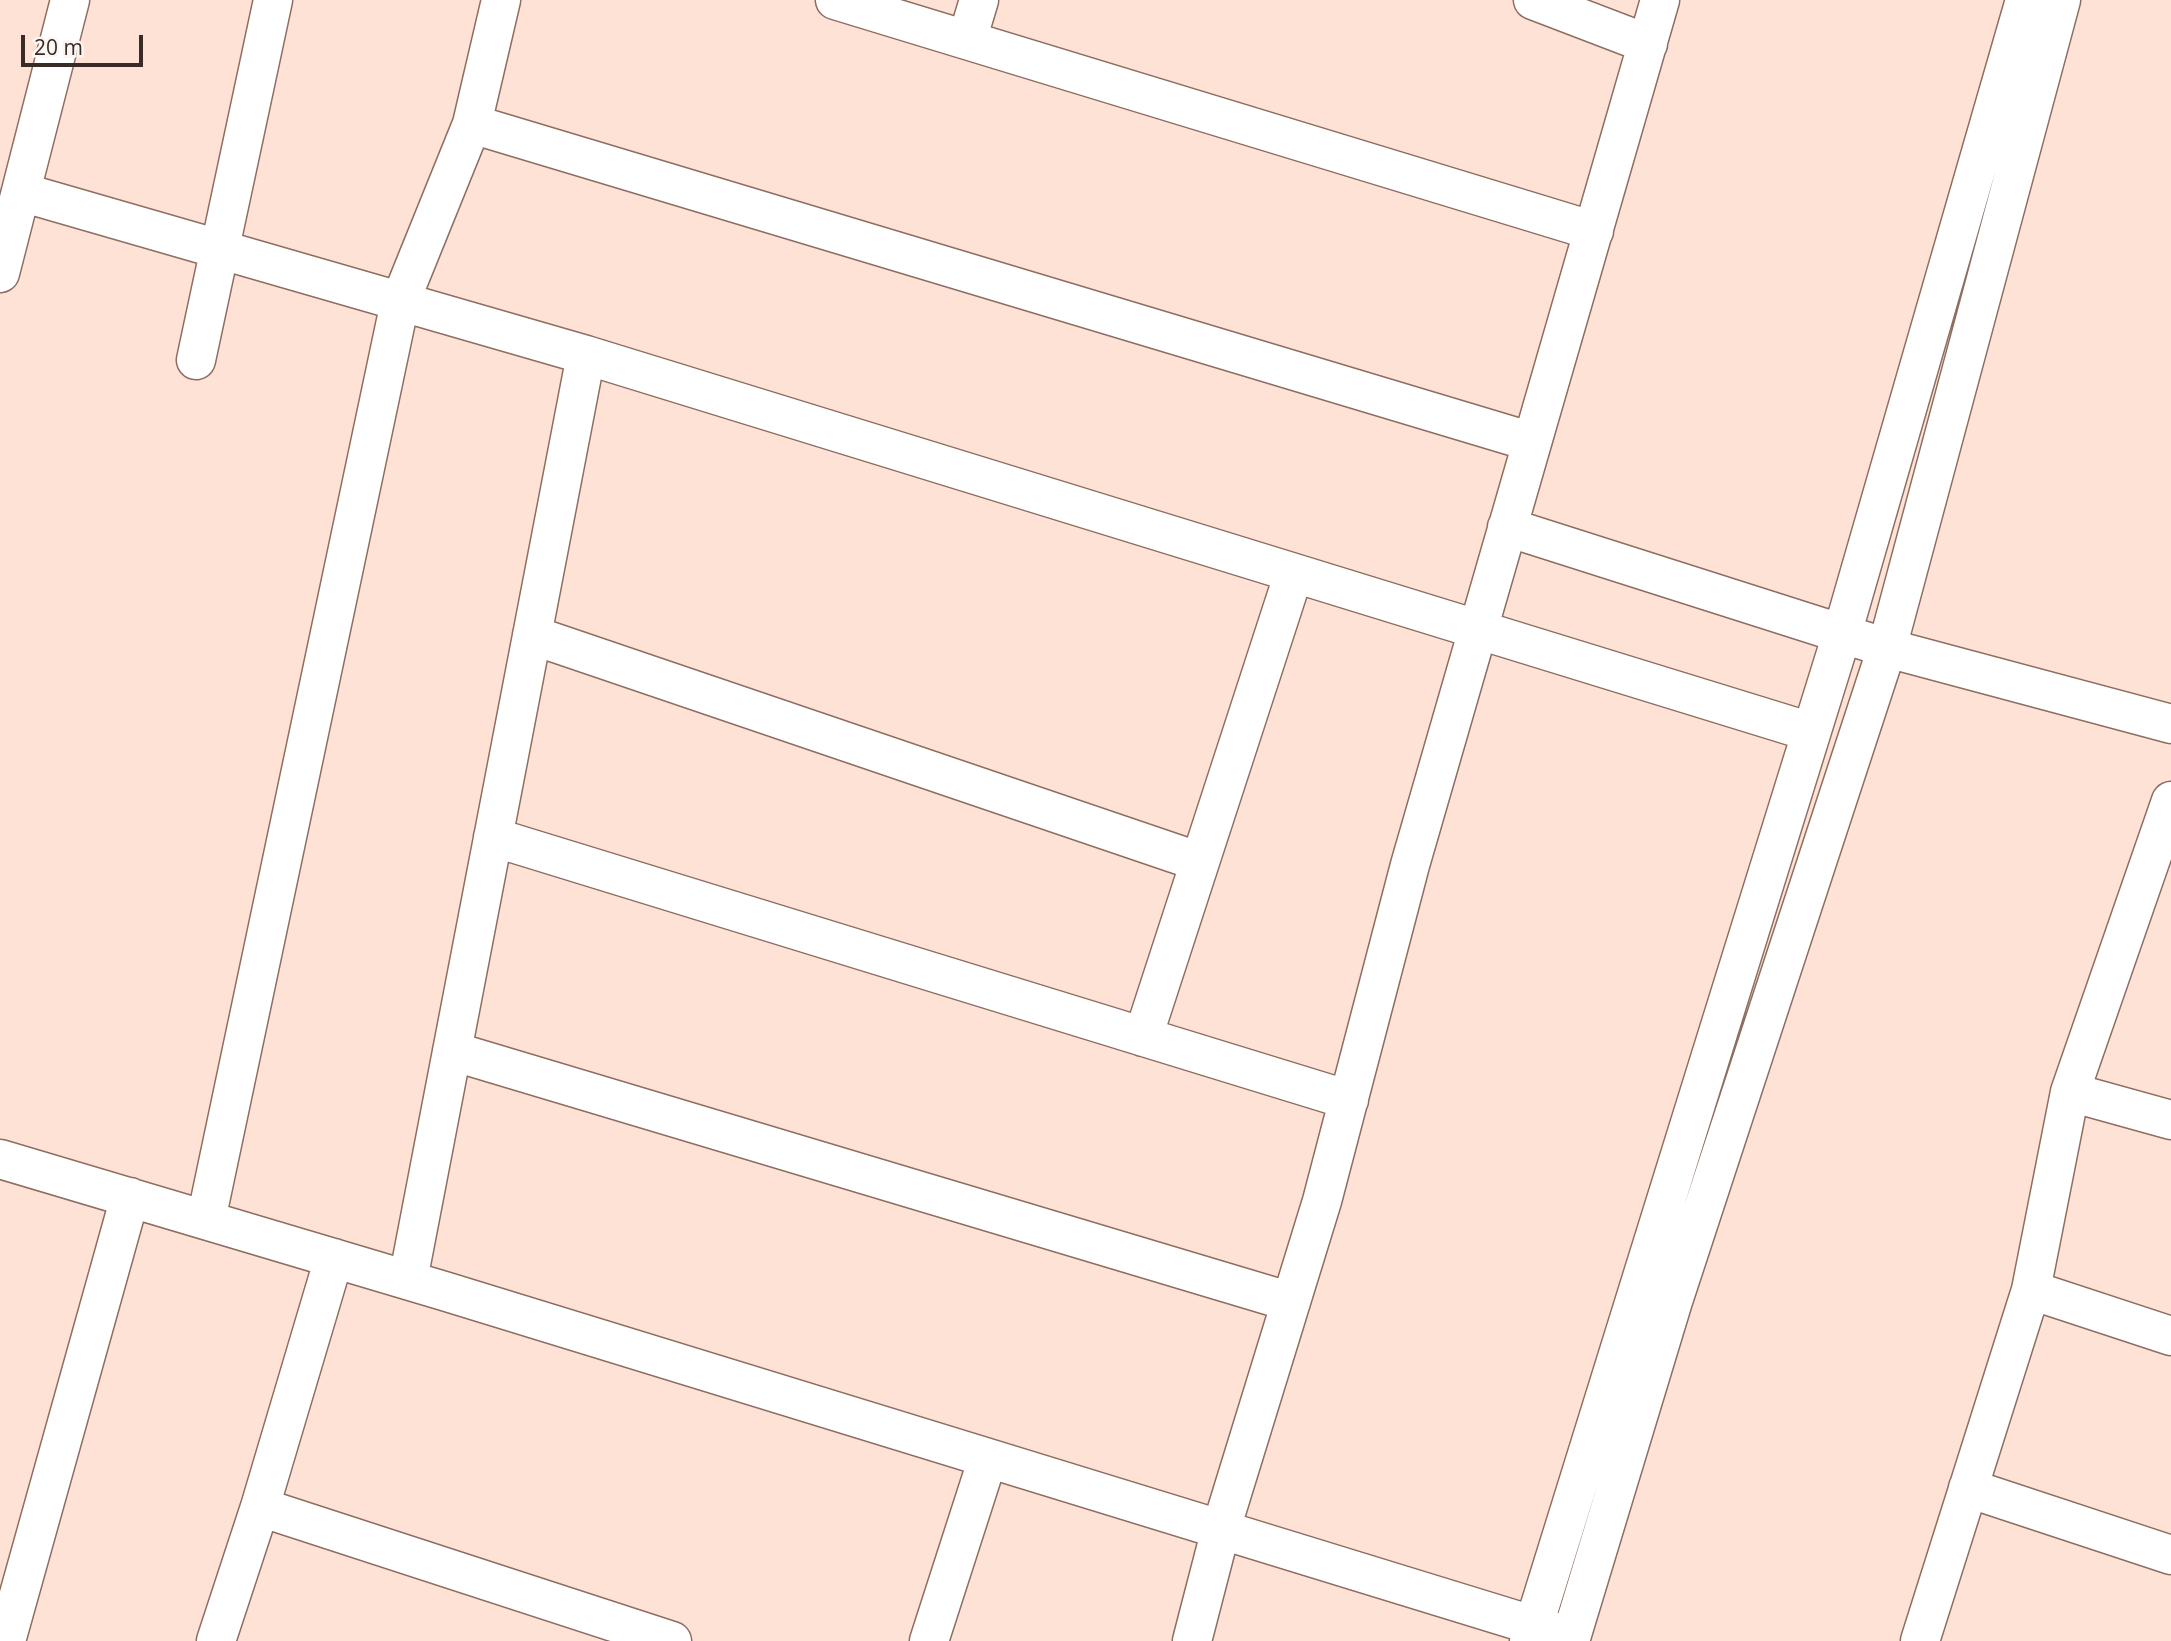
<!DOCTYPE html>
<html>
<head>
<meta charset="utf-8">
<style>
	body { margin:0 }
	#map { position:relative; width:2171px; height:1641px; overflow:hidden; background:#ffe2d6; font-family:"Open Sans",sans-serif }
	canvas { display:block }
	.scale { position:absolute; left:21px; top:35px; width:122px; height:32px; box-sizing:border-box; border:4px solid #392b26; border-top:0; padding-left:9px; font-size:21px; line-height:24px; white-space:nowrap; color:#392b26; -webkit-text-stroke:5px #fcf5f2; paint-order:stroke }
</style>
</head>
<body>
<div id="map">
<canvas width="2171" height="1641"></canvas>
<div class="scale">20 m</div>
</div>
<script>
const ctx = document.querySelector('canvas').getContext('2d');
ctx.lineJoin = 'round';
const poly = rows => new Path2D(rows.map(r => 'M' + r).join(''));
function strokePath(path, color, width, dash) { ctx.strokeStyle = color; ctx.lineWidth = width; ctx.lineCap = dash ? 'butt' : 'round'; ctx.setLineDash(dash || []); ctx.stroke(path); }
const minor = poly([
	[501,0,472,124,1532,442],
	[835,0,1594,231],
	[1533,0,1648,44],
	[967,40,979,0],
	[21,192,586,355],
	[0,273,70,0],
	[196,360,273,0],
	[1507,527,1887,648,2171,724],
	[532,635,1200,862],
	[493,837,1349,1100],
	[1143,1037,1294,573],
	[452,1051,1291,1302],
	[2070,1092,2171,1120],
	[0,1159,444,1291,1558,1633],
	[206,1220,400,302,472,124],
	[334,1258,260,1507,672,1641],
	[408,1280,586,355,1811,732],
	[2031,1290,2171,1336],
	[1968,1488,2171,1555],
	[6,1641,130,1197],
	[216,1641,260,1507],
	[929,1641,988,1458],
	[1192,1641,1221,1529,1322,1201,1410,865,1660,0],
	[1529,1641,1842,634,2025,0],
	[1570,1641,1673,1301,1887,648,2061,0],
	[1920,1641,2031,1290,2070,1092,2171,801]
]);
strokePath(minor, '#8d6e61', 41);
strokePath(minor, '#fff', 38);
</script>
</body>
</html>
